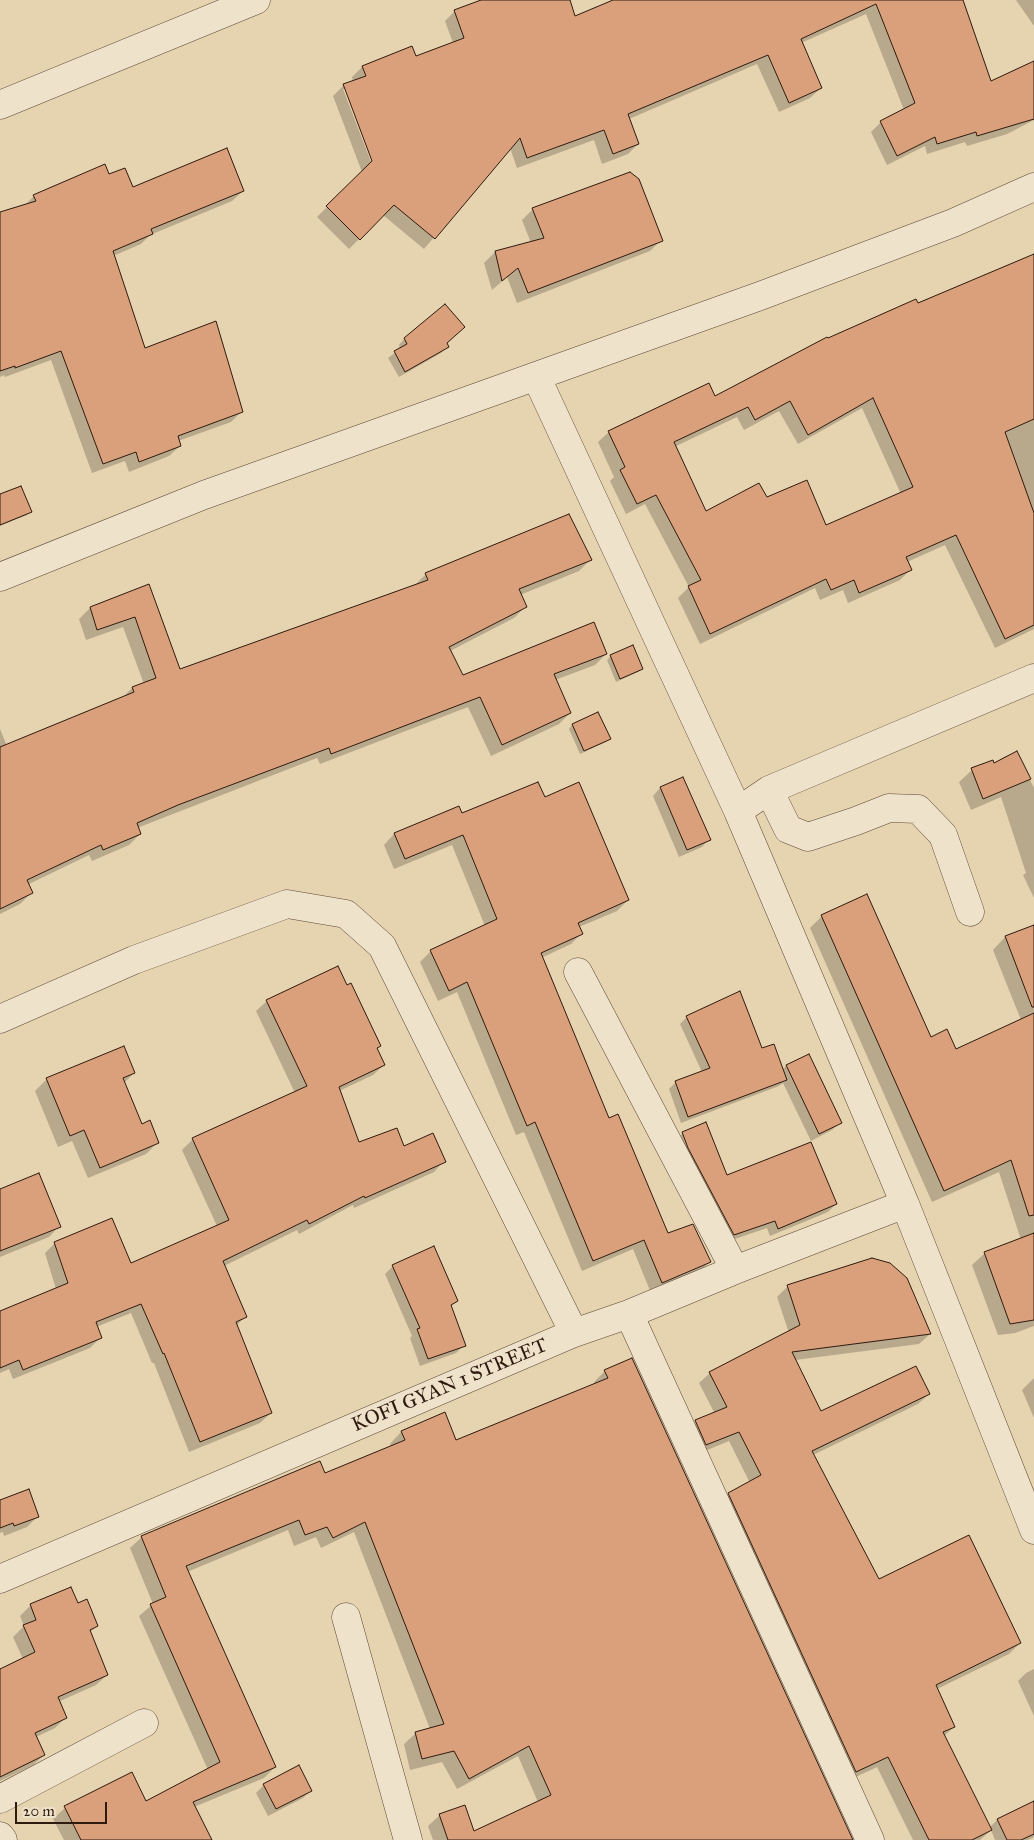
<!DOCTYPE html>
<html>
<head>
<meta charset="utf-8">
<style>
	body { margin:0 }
	#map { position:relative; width:1034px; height:1840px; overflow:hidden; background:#e6d3af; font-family:"IM FELL Great Primer",serif }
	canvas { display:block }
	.scale { position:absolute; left:15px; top:1802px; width:92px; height:22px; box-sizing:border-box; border:2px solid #2e1a0e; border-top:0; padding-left:6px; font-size:15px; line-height:18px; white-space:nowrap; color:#2e1a0e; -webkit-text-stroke:4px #efe2cb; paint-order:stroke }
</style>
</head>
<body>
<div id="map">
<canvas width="1034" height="1840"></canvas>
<div class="scale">20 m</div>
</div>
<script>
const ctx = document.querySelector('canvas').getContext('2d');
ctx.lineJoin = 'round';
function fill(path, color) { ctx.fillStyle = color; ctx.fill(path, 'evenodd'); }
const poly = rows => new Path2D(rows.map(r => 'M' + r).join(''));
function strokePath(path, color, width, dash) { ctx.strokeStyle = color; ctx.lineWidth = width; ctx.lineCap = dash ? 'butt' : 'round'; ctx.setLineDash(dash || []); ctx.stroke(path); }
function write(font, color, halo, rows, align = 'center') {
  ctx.font = font + ' "IM FELL Great Primer",serif'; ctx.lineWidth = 5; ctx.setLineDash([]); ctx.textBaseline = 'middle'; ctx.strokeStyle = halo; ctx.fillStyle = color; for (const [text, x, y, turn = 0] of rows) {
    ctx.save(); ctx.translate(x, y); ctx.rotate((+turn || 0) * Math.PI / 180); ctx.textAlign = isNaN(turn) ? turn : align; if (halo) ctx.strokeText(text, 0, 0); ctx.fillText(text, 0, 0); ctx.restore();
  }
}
const shadow = poly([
	[485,0,568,0,575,18,616,0,962,0,990,83,1034,62,1034,120,1007,134,967,146,965,142,927,154,925,146,887,165,871,132,881,122,904,110,866,14,801,43,821,88,810,98,779,112,757,64,629,119,638,144,628,154,602,164,594,140,517,168,510,148,424,249,383,215,349,249,317,217,362,172,333,96,343,86,353,82,352,77,362,67,411,48,415,58,453,43,445,21,455,11],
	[343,89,346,89,375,166,373,167],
	[1016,0,1034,0,1034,26],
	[109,176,132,188,243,191,232,201,150,235,141,244,113,256,145,350,242,411,231,422,178,441,180,446,169,456,129,472,125,461,92,473,51,360,5,377,4,375,0,377,0,213,24,206,34,196],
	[533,209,661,240,650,251,517,303,507,277,492,290,484,263,495,252,531,243,522,220],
	[1034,255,1034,629,995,648,945,545,907,562,910,570,900,580,848,603,843,590,820,600,815,588,700,644,678,598,689,587,645,504,626,514,610,481,614,477,598,442,609,432,714,398,828,340],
	[862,408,901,494,825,527,767,499,705,513,674,447,737,417,744,430,779,411,798,444],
	[405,338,445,343,447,347,441,353,399,377,388,358,400,349,399,345],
	[0,496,30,511,27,515,0,526],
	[590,560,579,571,520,595,525,607,514,618,450,651,462,677,606,654,595,665,555,680,570,713,559,724,491,756,468,707,320,764,317,758,137,828,140,834,129,845,92,861,89,855,27,885,31,893,20,904,0,914,0,729,7,746,121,699,132,688,144,684,123,627,86,640,79,619,90,608,149,586,179,671,415,585,426,574],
	[611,656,642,669,638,672,616,682,607,660],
	[598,714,609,738,606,742,580,754,569,729,572,725],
	[1016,752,1034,788,1034,898,1023,875,1026,873,1001,797,971,810,959,782,972,770,992,762,993,765,1004,757],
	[660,788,709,839,702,847,679,857,653,796],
	[544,799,628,900,617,911,579,927,581,934,571,944,541,958,608,1119,667,1234,710,1262,699,1272,651,1293,633,1249,582,1271,524,1132,516,1135,457,992,438,1001,420,962,431,951,485,926,452,845,394,869,384,845,394,834,458,807,462,815],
	[822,916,930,1038,955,1050,1021,1020,993,950,1005,937,1034,926,1034,1326,1015,1333,998,1335,972,1265,985,1253,1021,1240,999,1172,932,1202,810,928],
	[739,993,761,1050,782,1070,786,1066,809,1055,840,1123,832,1130,811,1141,783,1083,779,1086,681,1123,669,1089,676,1082,702,1072,680,1024,687,1017],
	[267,1001,379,1046,376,1049,384,1065,373,1075,339,1091,358,1144,403,1148,444,1161,434,1172,354,1208,353,1205,299,1234,297,1230,224,1266,246,1316,236,1326,271,1413,260,1423,189,1452,154,1363,152,1363,131,1313,96,1327,101,1337,90,1348,13,1379,9,1369,0,1373,0,1312,56,1289,45,1253,55,1243,130,1265,217,1226,182,1150,193,1139,295,1093,256,1011],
	[134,1073,124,1083,141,1126,158,1142,146,1154,88,1178,72,1141,58,1147,35,1091,47,1079],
	[683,1133,726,1177,836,1204,828,1212,770,1236,767,1228,726,1242,675,1141],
	[0,1190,59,1226,49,1237,0,1257],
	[393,1266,457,1301,450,1307,464,1345,456,1353,420,1366,410,1338,412,1336,385,1274],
	[788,1286,930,1334,919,1344,795,1360,821,1413,929,1394,918,1404,813,1455,879,1581,1020,1643,1009,1654,937,1689,954,1727,944,1736,990,1827,997,1820,1034,1802,1034,1837,1028,1840,995,1840,991,1830,980,1840,913,1840,877,1767,845,1782,718,1505,729,1494,750,1483,729,1441,695,1455,685,1432,696,1421,715,1414,699,1383,710,1373,789,1333,777,1297],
	[605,1371,851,1840,433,1840,428,1826,440,1815,473,1833,538,1802,518,1756,457,1789,442,1762,410,1770,404,1744,416,1733,430,1729,354,1532,321,1548,316,1537,294,1546,288,1530,187,1572,275,1767,264,1778,194,1807,211,1840,64,1840,53,1819,65,1808,146,1802,208,1770,139,1616,153,1604,130,1548,142,1537,325,1475,391,1447,390,1444,401,1432,444,1414,456,1442,595,1384,594,1382],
	[1034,1378,1034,1418,1022,1390],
	[0,1500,37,1517,27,1527,4,1536,3,1532,0,1533],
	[31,1605,77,1605,97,1626,89,1633,107,1675,96,1685,58,1702,66,1717,55,1728,36,1737,44,1755,33,1765,0,1781,0,1670,23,1659,13,1637,24,1626,20,1616],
	[1034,1669,1034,1716,1018,1681,1026,1673],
	[264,1785,311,1790,303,1798,268,1816,256,1793]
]);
const building = poly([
	[481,0,570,0,575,16,613,0,963,0,991,81,1034,61,1034,119,977,136,976,132,937,144,935,137,897,156,880,121,915,103,876,4,801,39,822,88,789,103,768,55,628,114,639,144,613,154,604,130,527,158,520,138,435,239,394,205,360,240,326,206,372,161,343,84,366,76,362,66,412,46,416,56,464,38,454,10,481,0],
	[227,148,244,191,151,229,153,234,113,251,145,348,216,321,243,412,178,436,181,446,139,462,136,452,103,464,61,351,15,368,15,366,0,371,0,212,36,201,33,195,105,164,109,174,125,168,133,187,227,148],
	[630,172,639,179,663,241,528,293,518,268,502,281,495,251,544,238,532,208,630,172],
	[1034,254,1034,419,1005,432,1034,513,1034,625,1005,639,956,535,906,557,912,570,859,593,854,580,831,590,826,579,710,634,688,586,701,580,656,495,637,504,620,470,625,467,608,431,709,383,715,396,827,337,828,338,916,299,918,303,1034,254],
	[873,398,913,487,826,525,807,480,767,497,759,483,706,511,674,442,748,407,755,420,790,401,808,435,873,398],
	[445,304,465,327,447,343,449,347,405,372,394,351,407,344,404,338,445,304],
	[21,486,32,512,0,525,0,494,21,486],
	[569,514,592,560,519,589,527,607,449,647,463,675,594,622,607,654,554,674,571,713,502,745,480,697,331,754,329,748,178,805,137,823,141,834,103,850,101,845,27,880,33,893,0,909,0,747,134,692,132,687,156,678,135,617,97,630,90,607,149,584,180,669,428,580,425,573,569,514],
	[633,645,643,669,620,679,610,655,633,645],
	[598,712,611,739,584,751,572,724,598,712],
	[1017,751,1031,779,983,799,971,768,993,760,994,763,1017,751],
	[683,777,711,840,687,850,660,787,683,777],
	[538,782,545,797,579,782,629,900,578,923,583,934,541,953,609,1118,618,1114,668,1233,693,1224,711,1262,662,1283,644,1240,593,1261,535,1122,527,1126,467,982,449,991,430,950,497,919,463,835,405,859,394,833,459,806,462,813,538,782],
	[867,894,931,1037,947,1029,956,1049,1034,1013,1034,1215,1029,1216,1011,1160,944,1191,821,915,867,894],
	[1034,925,1034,1007,1032,1007,1005,936,1034,925],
	[338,966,347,985,351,983,381,1046,377,1048,385,1065,339,1087,359,1142,397,1128,404,1146,433,1133,446,1162,365,1198,364,1196,309,1224,307,1220,223,1261,247,1317,236,1322,272,1413,200,1442,164,1353,163,1354,141,1304,96,1322,102,1338,23,1370,19,1360,0,1368,0,1311,68,1283,54,1242,112,1218,131,1263,229,1220,192,1138,307,1086,266,1000,338,966],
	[740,991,762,1048,774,1044,787,1080,688,1117,675,1081,710,1068,686,1016,740,991],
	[124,1046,135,1073,123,1078,142,1124,150,1120,159,1143,100,1168,84,1130,70,1136,46,1078,124,1046],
	[809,1054,842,1123,819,1134,786,1065,809,1054],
	[706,1122,727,1175,811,1142,837,1204,778,1229,775,1221,734,1235,688,1148,682,1132,706,1122],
	[39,1173,61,1227,0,1251,0,1189,39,1173],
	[1034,1233,1034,1320,1010,1324,984,1252,1034,1233],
	[434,1246,458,1301,451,1305,466,1346,428,1359,417,1329,420,1328,392,1265,434,1246],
	[872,1258,890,1263,907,1278,931,1334,792,1352,821,1411,916,1366,930,1394,812,1451,879,1579,969,1535,1021,1643,936,1685,955,1727,943,1732,992,1830,972,1840,929,1840,888,1757,856,1772,728,1493,761,1475,739,1432,706,1445,695,1420,727,1407,709,1372,800,1325,787,1285,872,1258],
	[632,1358,853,1840,448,1840,439,1814,465,1805,474,1831,551,1795,529,1746,469,1779,454,1751,422,1759,415,1732,444,1724,365,1522,333,1538,327,1527,305,1535,299,1520,186,1566,276,1767,193,1802,212,1840,81,1840,64,1806,132,1772,146,1801,220,1762,150,1604,166,1597,141,1536,320,1461,325,1473,405,1440,401,1431,445,1412,456,1440,608,1378,604,1370,632,1358],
	[29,1489,39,1517,14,1526,13,1523,0,1528,0,1500,29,1489],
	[71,1587,78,1603,87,1599,98,1626,90,1630,108,1675,58,1697,67,1718,35,1733,45,1755,0,1777,0,1669,35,1652,23,1625,36,1620,30,1604,71,1587],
	[299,1765,312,1791,276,1809,263,1784,299,1765],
	[1034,1801,1034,1834,1021,1840,1007,1840,997,1819,1034,1801]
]);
const minor = poly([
	[0,105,256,0],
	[536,376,738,811,905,1204,1034,1530],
	[0,577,204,495,760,296,953,223,1034,187],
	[769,790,788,829,808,837,856,821,889,808,918,809,943,835,970,912],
	[738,811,769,790,1034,678],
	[578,972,735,1270],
	[0,1019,134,960,287,904,346,914,382,946,574,1333],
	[629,1314,870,1840],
	[0,1579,574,1333,629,1314,735,1270,905,1204],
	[346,1617,408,1840],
	[0,1799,144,1723],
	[0,1836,3,1840]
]);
const streetNames = [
	["KOFI GYAN 1 STREET",450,1386,-23]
];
fill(shadow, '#0003');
fill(building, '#daa07b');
strokePath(building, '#2e1a0e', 1);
strokePath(minor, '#5c4836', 29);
strokePath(minor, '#efe2cb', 28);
write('20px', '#2e1a0e', '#efe2cb', streetNames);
</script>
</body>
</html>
